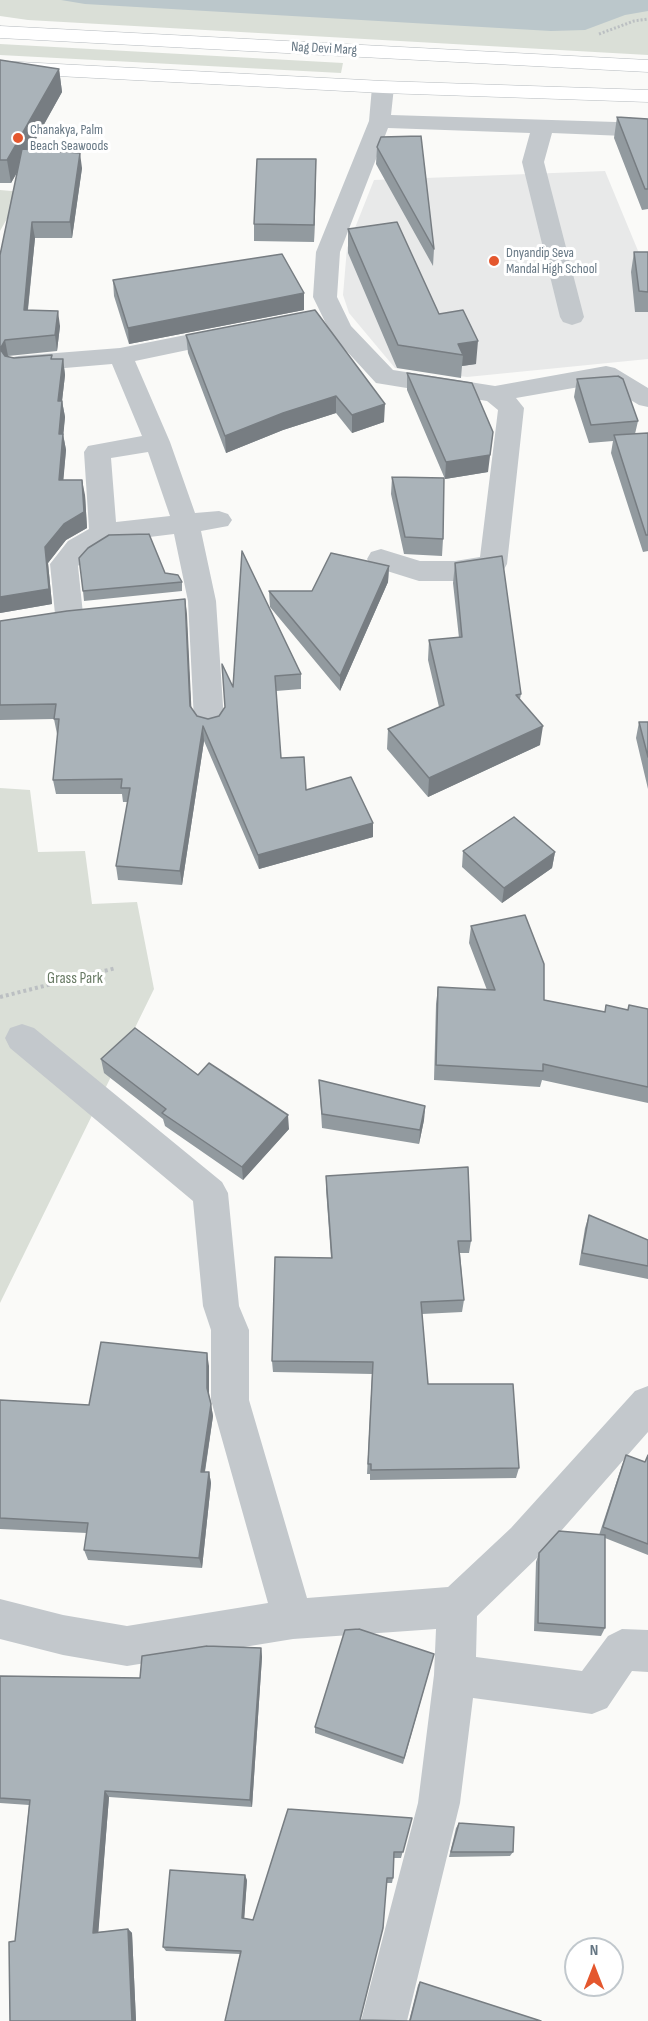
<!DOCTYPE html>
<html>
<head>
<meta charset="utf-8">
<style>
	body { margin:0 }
	#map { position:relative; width:648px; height:2021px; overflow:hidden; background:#fafaf8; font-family:"Sofia Sans Condensed",sans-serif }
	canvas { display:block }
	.north { position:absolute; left:564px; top:1937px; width:60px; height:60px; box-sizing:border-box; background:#fff; border:2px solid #c1c8cd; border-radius:50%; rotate:0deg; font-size:16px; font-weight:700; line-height:24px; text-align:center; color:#657683 }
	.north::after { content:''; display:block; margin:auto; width:21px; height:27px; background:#e4572e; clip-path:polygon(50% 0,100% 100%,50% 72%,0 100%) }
</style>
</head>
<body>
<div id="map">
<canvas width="648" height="2021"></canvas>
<div class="north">N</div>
</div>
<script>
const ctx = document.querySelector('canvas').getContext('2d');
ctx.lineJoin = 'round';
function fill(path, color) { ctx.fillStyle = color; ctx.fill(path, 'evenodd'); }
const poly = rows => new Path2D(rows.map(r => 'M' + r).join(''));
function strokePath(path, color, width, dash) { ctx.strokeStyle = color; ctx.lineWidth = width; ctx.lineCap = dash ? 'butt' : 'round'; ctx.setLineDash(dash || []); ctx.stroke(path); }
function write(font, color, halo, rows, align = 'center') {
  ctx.font = font + ' "Sofia Sans Condensed",sans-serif'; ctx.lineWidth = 6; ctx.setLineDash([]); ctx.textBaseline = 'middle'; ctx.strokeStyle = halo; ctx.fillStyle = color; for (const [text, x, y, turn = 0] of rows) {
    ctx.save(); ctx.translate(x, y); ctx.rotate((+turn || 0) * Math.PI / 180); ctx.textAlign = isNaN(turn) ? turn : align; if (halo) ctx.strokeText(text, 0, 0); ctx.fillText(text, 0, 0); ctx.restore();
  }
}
const built = poly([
	[605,171,648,275,648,359,467,377,395,368,349,313,343,295,347,248,374,180]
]);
const green = poly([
	[0,0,648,0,648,55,28,20,0,16],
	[0,44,343,63,341,73,0,55],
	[0,190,22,192,0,231],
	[0,788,30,790,38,852,85,851,92,904,137,902,154,989,0,1303]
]);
const water = poly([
	[61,0,648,0,648,11,625,15,585,30,551,31,85,4]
]);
const pathFar1 = poly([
	[599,34,634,21,648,19]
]);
const path = poly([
	[0,997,116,968]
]);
const minor = poly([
	[383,81,391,82,394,87,391,115,648,123,648,137,552,133,544,162,584,317,581,322,572,325,563,322,560,317,522,162,530,133,388,128,340,252,337,297,351,326,393,370,495,386,606,366,615,368,648,388,648,407,639,405,602,383,516,398,524,408,507,564,503,571,455,581,419,581,371,566,367,559,371,552,381,549,420,561,455,561,480,557,498,410,487,401,376,383,331,334,313,297,316,252,369,121,372,87,375,82,383,81],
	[231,326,240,329,243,334,240,339,135,361,170,442,195,513,219,511,228,514,232,520,228,526,201,531,216,601,224,721,219,729,209,732,199,729,194,721,188,601,174,534,109,542,88,555,78,566,83,614,79,621,69,624,59,621,55,614,50,564,68,541,89,529,84,452,88,446,142,436,112,364,18,372,9,370,6,364,9,358,18,356,120,348,231,326],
	[148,452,170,516,116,522,111,458,148,452],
	[22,1024,34,1028,222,1182,228,1193,239,1306,249,1330,249,1400,307,1598,448,1587,511,1528,635,1391,648,1386,648,1432,539,1556,477,1616,476,1657,582,1671,608,1636,622,1629,648,1630,648,1672,632,1671,607,1708,592,1714,473,1698,460,1803,407,2021,361,2021,418,1803,434,1675,436,1629,293,1639,127,1666,63,1655,0,1639,0,1599,63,1615,127,1626,268,1603,211,1400,211,1330,203,1306,193,1201,10,1048,5,1038,10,1028,22,1024]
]);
const major = poly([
	[0,26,648,60,648,72,0,38,0,26],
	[0,61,383,81,648,90,648,102,383,93,0,73,0,61]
]);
const wall = poly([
	[0,60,59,69,62,92,30,150,82,168,72,238,35,238,28,310,60,326,57,351,8,356,7,357,14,358,52,355,52,359,63,359,65,375,62,401,65,417,63,434,66,450,63,480,85,495,87,528,66,540,48,563,52,604,0,613,0,255,18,171,11,183,0,183],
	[617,117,648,119,648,209,642,210,614,138],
	[377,147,434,249,433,266,376,164],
	[316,159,314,242,254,241,254,224],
	[348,229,439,314,476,364,462,366,461,378,397,368,348,253],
	[634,252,648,252,648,312,635,312,631,272],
	[113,280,304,293,304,310,129,344,114,296],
	[315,310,384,422,352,433,336,413,283,430,226,453,188,353,186,335],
	[407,373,488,472,445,479,407,390],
	[577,379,638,421,635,434,648,433,648,551,643,552,611,453,613,441,589,443,574,397],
	[392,477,443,539,442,556,404,554,391,494],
	[242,551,301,674,301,689,276,691,281,758,306,790,373,823,373,837,259,869,204,741,182,885,118,880,116,866,128,802,123,802,122,794,56,794,53,780,58,734,57,734,54,719,0,720,0,621,185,599,191,707,197,716,208,719,219,716,225,707,233,687],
	[455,563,521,694,520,699,540,745,428,797,387,749,388,729,439,707,428,660,429,640,459,638,453,583],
	[389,566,388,582,340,691,270,607,269,591,312,591],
	[165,573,182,582,182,591,84,601,83,591],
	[639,722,648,722,648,789,636,738],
	[463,851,555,852,552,868,502,903,462,867],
	[471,926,544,1000,605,1012,648,1009,648,1103,542,1080,540,1087,434,1080,436,1004,438,987,487,990,469,943],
	[101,1059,198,1075,289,1129,243,1180,165,1126,163,1119,104,1073],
	[319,1080,425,1106,424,1120,419,1144,322,1128],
	[326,1176,471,1241,469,1253,460,1253,464,1300,462,1312,422,1314,428,1384,519,1468,516,1478,370,1480,370,1474,367,1474,372,1374,273,1372,272,1361,331,1258,326,1189],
	[589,1215,648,1240,648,1279,579,1265,585,1228],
	[209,1366,209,1395,213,1416,205,1472,209,1472,211,1483,202,1568,88,1560,84,1550,87,1533,0,1529,0,1400,89,1405],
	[626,1455,645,1462,648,1455,648,1555,605,1538,605,1628,601,1636,534,1631,536,1562,539,1553,599,1535,622,1465],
	[261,1648,262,1657,252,1807,109,1797,98,1932,128,1929,132,1933,136,2021,10,2021,15,1941,29,1805,0,1803,0,1676,140,1678],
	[434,1654,403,1764,315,1733,315,1727],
	[412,1818,401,1858,394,1858,393,1878,392,1883,387,1883,360,2020,409,2021,418,1985,420,1982,541,2021,225,2021,240,1954,166,1951,163,1947,247,1880,244,1918,253,1920],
	[459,1823,513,1852,510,1856,449,1857,456,1828]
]);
const shadedWall = poly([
	[59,69,62,92,11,183,7,160],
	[80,153,82,168,72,238,70,222],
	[316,159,316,177,314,242,314,225],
	[32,222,35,238,26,326,24,310],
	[304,293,304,310,129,344,128,328],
	[58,311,60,326,57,351,55,335],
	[5,340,8,356,3,365,0,349],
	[478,341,476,364,462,366,463,355,458,344],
	[63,359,65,375,62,401,65,417,62,450,59,434,58,401],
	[336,396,336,413,283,430,226,453,225,436,283,413],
	[385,404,384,422,352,433,352,415],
	[493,432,488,472,445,479,446,462],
	[63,434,66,450,62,496,59,480],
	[82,480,85,495,87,528,66,540,48,563,52,604,0,613,0,597,45,547],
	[389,566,388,582,340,691,340,676],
	[185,599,187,614,192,721,190,706],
	[203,726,204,741,182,885,180,871],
	[543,726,540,745,428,797,429,778],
	[373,823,373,837,259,869,258,855],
	[555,852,552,868,502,903,504,888],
	[425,1106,424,1120,419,1144,420,1130],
	[288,1115,289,1129,243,1180,242,1167],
	[207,1353,209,1366,209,1400,207,1388],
	[211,1404,213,1416,203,1483,201,1472],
	[209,1472,211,1483,202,1568,199,1558],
	[261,1648,262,1657,252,1807,250,1800],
	[105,1791,109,1797,98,1937,93,1933],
	[245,1875,247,1880,244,1922,242,1918],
	[128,1929,132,1933,136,2021,132,2021]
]);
const building = poly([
	[0,60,59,69,7,160,0,160,0,60],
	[617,117,648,119,648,189,645,189,617,117],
	[421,136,434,249,377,147,381,137,421,136],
	[22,149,80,153,70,222,32,222,24,310,58,311,55,335,5,340,0,349,5,356,14,358,52,355,51,359,63,359,58,401,62,401,59,434,63,434,59,480,82,480,84,512,64,524,45,547,49,589,0,597,0,255,22,149],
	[257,159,316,159,314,225,254,224,257,159],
	[397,222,439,314,463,310,478,341,458,344,463,355,398,345,348,229,397,222],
	[634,252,648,252,648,292,639,291,634,252],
	[282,254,304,293,128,328,113,280,282,254],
	[315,310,385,404,352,415,336,396,283,413,225,436,186,335,315,310],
	[407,373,472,383,493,432,490,455,446,462,407,373],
	[618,376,623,379,638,421,591,425,577,379,618,376],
	[648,433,648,535,646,535,614,435,648,433],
	[392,477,444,478,443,539,405,537,392,477],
	[149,534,165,573,178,575,182,582,83,591,79,558,88,548,109,535,149,534],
	[242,551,301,674,275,676,281,758,304,757,306,790,351,777,373,823,258,855,203,726,180,871,116,866,130,788,121,788,122,779,53,780,59,719,54,719,56,704,0,705,0,621,67,611,185,599,190,706,197,716,208,719,219,716,225,707,222,664,233,687,242,551],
	[331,553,389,566,340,676,269,591,312,591,331,553],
	[502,556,521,694,516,695,543,726,429,778,388,729,444,705,429,640,462,637,455,563,502,556],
	[639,722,648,722,648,757,639,722],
	[514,817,555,852,504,888,463,851,514,817],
	[525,915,544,964,544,1000,605,1012,606,1005,628,1010,629,1005,648,1009,648,1087,543,1064,543,1071,436,1065,438,987,495,990,471,926,525,915],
	[135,1028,198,1075,209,1063,288,1115,242,1167,162,1113,166,1109,101,1059,135,1028],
	[319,1080,425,1106,420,1130,322,1114,319,1080],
	[468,1167,471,1241,458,1241,464,1300,421,1302,428,1384,513,1384,519,1468,371,1470,371,1464,368,1464,373,1362,272,1361,275,1257,332,1258,326,1176,468,1167],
	[589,1215,648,1240,648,1266,582,1253,589,1215],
	[101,1342,207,1353,207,1388,211,1404,201,1472,209,1472,199,1558,84,1550,88,1523,0,1518,0,1400,89,1405,101,1342],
	[626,1455,645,1462,648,1455,648,1544,603,1527,626,1455],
	[559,1531,605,1535,605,1628,538,1623,539,1553,559,1531],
	[359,1629,434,1654,404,1758,315,1727,345,1630,359,1629],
	[207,1646,261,1648,250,1800,105,1791,93,1933,128,1929,132,2021,10,2021,9,1942,15,1941,30,1800,0,1798,0,1676,140,1678,142,1656,207,1646],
	[288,1809,412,1818,403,1852,394,1852,393,1878,387,1878,383,1928,360,2020,410,2021,420,1982,541,2021,225,2021,241,1951,163,1947,170,1870,245,1875,242,1918,253,1920,288,1809],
	[459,1823,514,1827,513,1852,451,1852,459,1823]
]);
const markers = [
	[18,138,6,"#e4572e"],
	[494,261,6,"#e4572e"]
];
const farStreetnames = [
	["Nag Devi Marg",324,49,3]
];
const farPoinames = [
	["Chanakya, Palm",30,130],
	["Beach Seawoods",30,146],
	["Dnyandip Seva",506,253],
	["Mandal High School",506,269]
];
const parkNames = [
	["Grass Park",75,979]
];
fill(built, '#e8e9e9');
fill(green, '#dadfd7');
fill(water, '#bbc7cb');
strokePath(major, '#b5babe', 1);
strokePath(pathFar1, '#bbbfc2', 3, [2, 2]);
strokePath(path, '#bbbfc2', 4, [3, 3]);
fill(minor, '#c3c8cc');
fill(major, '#fff');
fill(wall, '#929a9f');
fill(shadedWall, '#777d82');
fill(building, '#aab3b9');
strokePath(building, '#777d82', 1.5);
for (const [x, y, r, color] of markers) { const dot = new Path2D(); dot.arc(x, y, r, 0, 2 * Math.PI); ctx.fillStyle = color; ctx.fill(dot); strokePath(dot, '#fff', 2); }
write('14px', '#657683', '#fff', farStreetnames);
write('14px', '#657683', '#fff', farPoinames, 'left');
write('16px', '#687a64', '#fff', parkNames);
</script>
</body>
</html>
